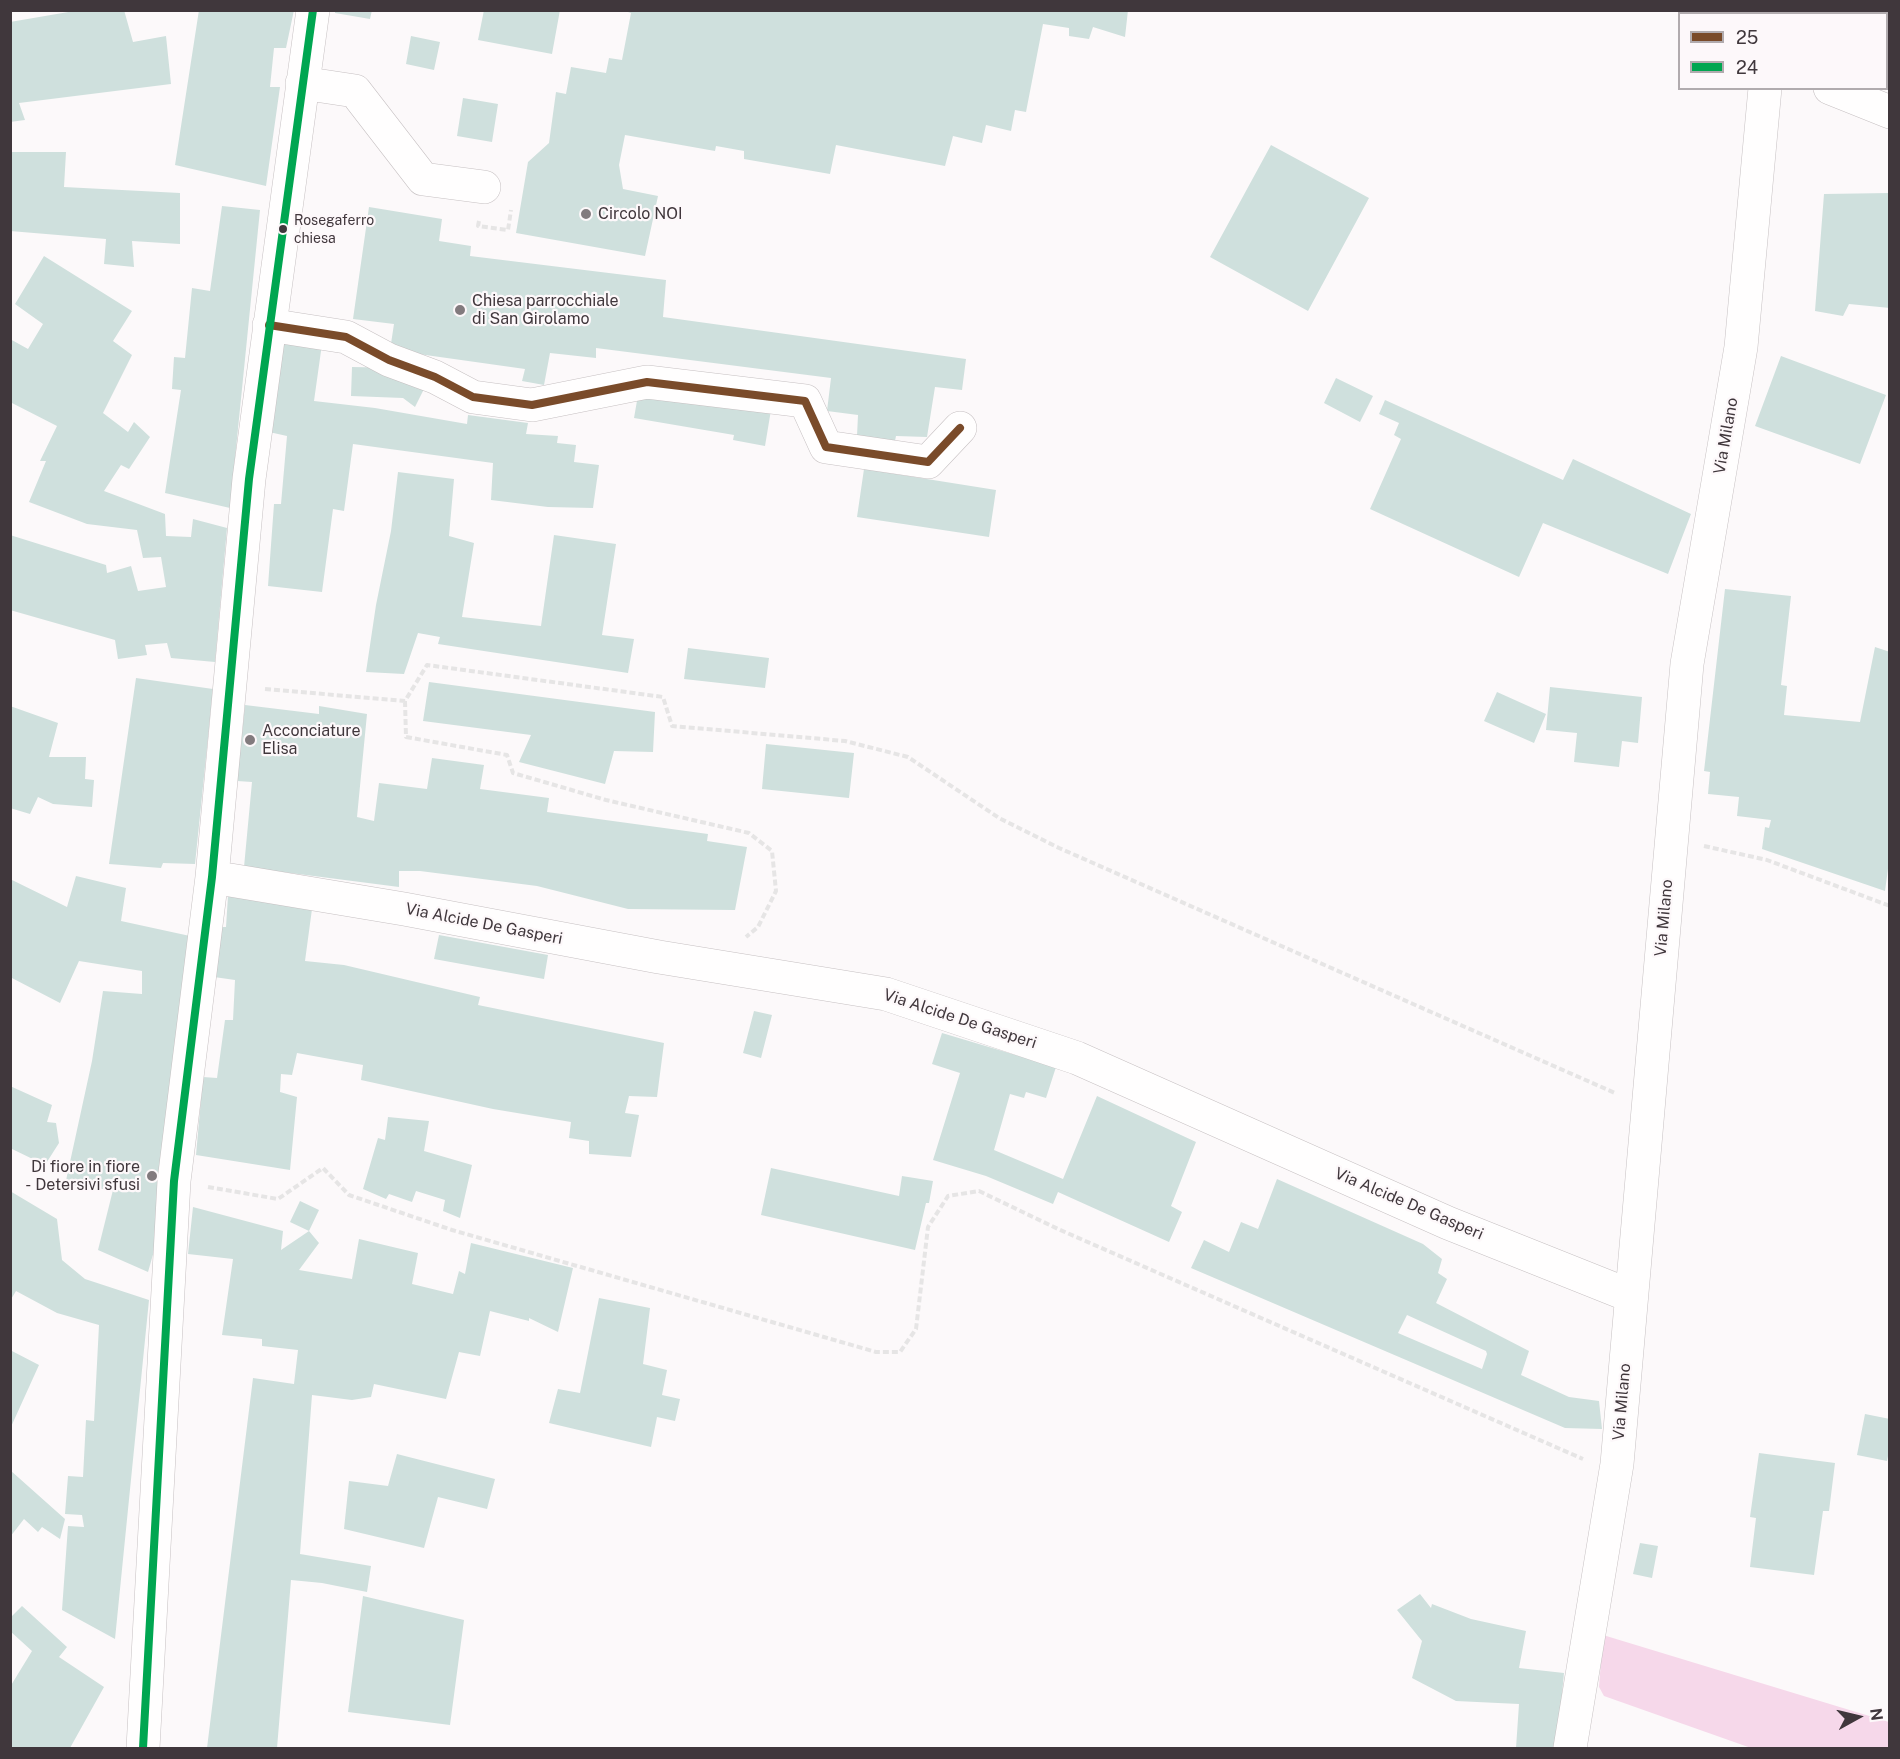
<!DOCTYPE html>
<html>
<head>
<meta charset="utf-8">
<style>
	body { margin:0 }
	#map { position:relative; width:1900px; height:1759px; overflow:hidden; background:#fcf9fa; font-family:"Public Sans",sans-serif }
	canvas { display:block }
	.frame { position:absolute; inset:0; border:12px solid #40373c; pointer-events:none }
	.legend { position:absolute; left:1678px; top:12px; width:210px; height:78px; box-sizing:border-box; background:#fdf8fa; border:2px solid #b1abae; margin:0; padding:8px 10px; list-style:none; font-size:18px; color:#40373c }
	.legend li { display:flex; align-items:center; gap:12px; height:30px }
	.legend b { width:30px; border:2px solid #b1abae }
	.north { position:absolute; left:1828px; top:1687px; width:60px; height:60px; -webkit-text-stroke:4px #fdf8fa; paint-order:stroke; rotate:82deg; font-size:16px; font-weight:700; line-height:24px; text-align:center; color:#40373c }
	.north::after { content:''; display:block; margin:auto; width:21px; height:27px; background:#40373c; clip-path:polygon(50% 0,100% 100%,50% 72%,0 100%) }
</style>
</head>
<body>
<div id="map">
<canvas width="1900" height="1759"></canvas>
<div class="frame"></div>
<ul class="legend">
<li><b style="height:8px;background:#7a4b2a"></b>25</li>
<li><b style="height:8px;background:#00a651"></b>24</li>
</ul>
<div class="north">N</div>
</div>
<script>
const ctx = document.querySelector('canvas').getContext('2d');
ctx.lineJoin = 'round';
function fill(path, color) { ctx.fillStyle = color; ctx.fill(path, 'evenodd'); }
const poly = rows => new Path2D(rows.map(r => 'M' + r).join(''));
function strokePath(path, color, width, dash) { ctx.strokeStyle = color; ctx.lineWidth = width; ctx.lineCap = dash ? 'butt' : 'round'; ctx.setLineDash(dash || []); ctx.stroke(path); }
function write(font, color, halo, rows, align = 'center') {
  ctx.font = font + ' "Public Sans",sans-serif'; ctx.lineWidth = 4.5; ctx.setLineDash([]); ctx.textBaseline = 'middle'; ctx.strokeStyle = halo; ctx.fillStyle = color; for (const [text, x, y, turn = 0] of rows) {
    ctx.save(); ctx.translate(x, y); ctx.rotate((+turn || 0) * Math.PI / 180); ctx.textAlign = isNaN(turn) ? turn : align; if (halo) ctx.strokeText(text, 0, 0); ctx.fillText(text, 0, 0); ctx.restore();
  }
}
const green = poly([
	[1603,1635,1889,1722,1889,1748,1751,1748,1604,1696,1599,1687]
]);
const building = poly([
	[80,10,124,10,133,42,166,36,171,84,19,103,25,120,10,122,10,22],
	[199,10,294,10,286,48,274,48,270,87,280,87,266,186,175,165],
	[335,10,372,10,370,19,335,13],
	[484,10,560,10,552,54,478,40],
	[622,10,1128,10,1125,37,1093,27,1089,39,1069,36,1069,28,1043,24,1026,112,1015,110,1011,131,986,125,982,143,953,136,945,166,836,145,830,174,744,159,744,151,716,146,715,151,625,135,619,165,623,189,658,196,645,256,516,233,528,162,549,143,556,92,566,94,571,67,606,73,609,58,622,60,631,13],
	[411,36,440,42,434,70,406,64],
	[463,98,498,104,492,142,457,136],
	[1271,145,1369,198,1308,311,1210,257],
	[10,152,66,152,64,187,180,193,180,244,132,241,134,267,104,264,106,239,10,231],
	[1890,193,1890,308,1849,304,1843,316,1815,311,1824,194],
	[222,206,260,210,230,508,165,493,181,390,172,389,174,357,185,358,192,288,210,291],
	[369,207,442,219,439,241,471,246,470,256,666,280,663,317,966,359,962,390,935,387,927,437,896,436,895,441,857,436,858,415,827,411,831,378,596,348,596,358,550,353,544,385,522,381,525,369,390,350,394,324,353,319],
	[44,256,132,311,113,341,132,355,103,413,128,432,134,422,150,437,129,469,121,465,104,491,165,514,166,536,191,537,193,519,227,528,215,662,171,658,167,643,145,645,147,655,118,659,115,640,10,610,10,535,106,565,107,573,131,566,138,591,166,587,161,557,143,558,137,530,87,524,29,502,46,461,40,461,57,426,10,402,10,339,28,349,43,324,15,304],
	[283,338,322,344,314,401,375,408,467,424,468,415,528,423,526,434,558,436,557,443,576,445,574,462,599,465,593,508,548,507,491,500,493,463,353,444,344,511,333,509,322,592,268,586,274,504,281,504,287,436,269,432],
	[1781,356,1886,395,1860,464,1755,426],
	[352,367,404,368,424,389,415,407,403,398,351,396],
	[1336,378,1373,396,1360,422,1324,403],
	[638,395,772,404,765,446,733,440,734,435,634,418],
	[1385,400,1563,480,1573,459,1691,514,1668,574,1543,523,1519,577,1370,509,1401,439,1394,435,1399,423,1379,414],
	[864,469,996,490,989,537,857,517],
	[398,472,454,479,449,536,474,543,462,617,541,626,554,535,616,544,602,635,634,639,628,673,438,644,440,637,418,633,404,674,366,672,376,605,391,531],
	[1725,589,1791,596,1781,685,1787,686,1784,715,1860,722,1875,647,1890,652,1890,854,1885,891,1762,849,1765,827,1769,828,1771,820,1737,816,1739,797,1708,794,1710,772,1704,771],
	[688,648,769,658,765,688,684,679],
	[136,678,213,689,195,864,163,863,161,868,109,864],
	[429,682,655,712,653,752,614,751,605,784,519,762,531,735,423,721],
	[1550,687,1642,697,1638,743,1622,741,1619,767,1574,762,1577,733,1546,730],
	[1497,692,1546,714,1534,743,1484,721],
	[245,705,319,714,319,706,367,714,357,817,374,821,379,783,427,789,432,758,484,765,480,789,549,798,547,812,708,834,707,841,747,847,735,910,628,909,537,886,420,871,399,871,399,887,244,867,252,782,237,781],
	[10,706,58,723,49,757,86,757,85,779,94,780,92,807,53,804,38,797,30,814,10,808],
	[766,744,854,753,849,798,762,789],
	[76,876,126,888,121,921,190,936,158,1237,148,1272,98,1250,113,1190,65,1185,92,1061,103,991,142,994,142,971,79,961,60,1003,10,977,10,879,67,907],
	[228,896,312,909,305,961,344,965,480,997,478,1005,664,1043,657,1097,629,1096,625,1113,639,1115,631,1157,589,1154,589,1141,569,1138,571,1122,493,1109,361,1080,363,1065,297,1053,292,1075,281,1074,280,1092,297,1097,290,1170,196,1155,203,1077,217,1078,225,1020,233,1020,235,980,214,977,219,927,226,927],
	[439,935,548,955,544,979,434,959],
	[754,1011,772,1015,761,1058,743,1053],
	[942,1033,1056,1067,1046,1098,1026,1092,1024,1098,1010,1094,994,1150,1063,1179,1097,1096,1196,1142,1171,1206,1182,1212,1169,1242,1058,1192,1053,1204,986,1176,933,1160,960,1073,932,1064],
	[10,1086,52,1105,47,1122,56,1123,59,1143,45,1165,10,1148],
	[388,1117,429,1121,424,1151,472,1165,460,1218,443,1211,445,1200,416,1191,412,1202,389,1194,386,1199,363,1189,378,1138,385,1140],
	[771,1168,899,1196,902,1176,933,1181,929,1203,926,1203,915,1250,761,1215],
	[1277,1179,1423,1244,1442,1259,1438,1273,1447,1279,1436,1303,1529,1351,1521,1375,1569,1397,1599,1401,1602,1429,1565,1428,1191,1268,1204,1240,1229,1252,1241,1222,1258,1229],
	[1407,1315,1486,1351,1487,1354,1482,1369,1398,1333],
	[10,1191,57,1219,62,1260,85,1279,149,1300,115,1639,62,1610,68,1526,84,1527,82,1515,65,1514,68,1476,83,1477,86,1420,94,1421,99,1325,57,1313,16,1291,10,1301],
	[300,1201,319,1210,309,1231,290,1222],
	[193,1207,283,1231,281,1250,309,1231,319,1243,299,1270,352,1279,359,1239,418,1253,412,1284,453,1294,459,1271,465,1274,471,1243,573,1268,558,1332,529,1318,529,1321,490,1311,480,1356,459,1352,446,1399,374,1384,371,1397,352,1400,312,1395,300,1554,371,1566,367,1592,322,1583,291,1580,277,1748,207,1748,253,1378,294,1384,298,1350,262,1346,262,1339,222,1335,233,1259,188,1254],
	[599,1298,650,1308,643,1364,667,1370,662,1395,680,1399,675,1421,657,1417,651,1447,549,1423,558,1389,580,1393],
	[10,1350,39,1365,10,1429],
	[1865,1414,1890,1419,1890,1446,1887,1461,1857,1455],
	[1759,1453,1835,1463,1829,1511,1823,1511,1814,1575,1750,1567,1756,1518,1750,1517],
	[397,1454,495,1479,487,1509,438,1497,424,1548,344,1529,349,1481,388,1486],
	[10,1470,65,1519,60,1539,42,1527,38,1532,24,1519,10,1537],
	[1640,1543,1658,1546,1652,1578,1633,1574],
	[1420,1594,1431,1608,1432,1604,1471,1619,1526,1631,1519,1668,1564,1673,1557,1748,1516,1748,1519,1704,1456,1701,1412,1678,1422,1641,1397,1610],
	[363,1596,464,1620,450,1725,348,1712],
	[22,1606,67,1647,59,1657,104,1687,70,1748,10,1748,10,1687,32,1651,10,1631,10,1618]
]);
const path = poly([
	[479,221,478,226,508,230,511,210],
	[265,689,405,701,427,665,663,697,672,726,845,741,908,757,999,818,1059,848,1615,1093],
	[405,701,406,737,507,755,513,773,606,800,749,833,772,851,776,891,758,927,746,937],
	[1704,846,1767,860,1890,906],
	[208,1187,278,1199,323,1168,349,1195,452,1230,876,1352,900,1352,916,1329,928,1227,948,1196,979,1191,1058,1229,1583,1459]
]);
const minor = poly([
	[1772,14,1773,10],
	[302,83,355,91,423,179,484,187],
	[1830,88,1890,112],
	[269,325,346,337,389,360,435,377,473,397,532,405,647,382,805,401,826,447,928,462,960,428],
	[212,877,404,909,659,957,886,994,1077,1058,1448,1223,1631,1296],
	[143,1748,174,1181,212,877,249,479,313,10],
	[1570,1748,1617,1464,1687,664,1741,347,1765,88]
]);
const bus1 = poly([
	[269,325,346,337,389,360,435,377,473,397,532,405,647,382,805,401,826,447,928,462,960,428]
]);
const bus2 = poly([
	[143,1748,174,1181,212,877,249,479,313,10]
]);
const markers = [
	[586,214,6,"#827b7e"],
	[283,229,5,"#40373c"],
	[460,310,6,"#827b7e"],
	[250,740,6,"#827b7e"],
	[152,1176,6,"#827b7e"]
];
const busNames = [
	["Rosegaferro",294,221],
	["chiesa",294,239]
];
const poiNames = [
	["Circolo NOI",598,214],
	["Chiesa parrocchiale",472,301],
	["di San Girolamo",472,319],
	["Acconciature",262,731],
	["Elisa",262,749],
	["Di fiore in fiore",140,1167,"right"],
	["- Detersivi sfusi",140,1185,"right"]
];
const streetNames = [
	["Via Milano",1726,436,-80],
	["Via Milano",1664,918,-85],
	["Via Alcide De Gasperi",484,924,11],
	["Via Alcide De Gasperi",960,1019,18],
	["Via Alcide De Gasperi",1409,1204,23],
	["Via Milano",1622,1402,-85]
];
fill(green, '#f6d8ea');
fill(building, '#cfe0dd');
strokePath(minor, '#c6c0c2', 34);
strokePath(path, '#e6e5e5', 4, [6, 3]);
strokePath(minor, '#fffefe', 33);
strokePath(bus1, '#7a4b2a', 8);
strokePath(bus2, '#00a651', 8);
for (const [x, y, r, color] of markers) { const dot = new Path2D(); dot.arc(x, y, r, 0, 2 * Math.PI); ctx.fillStyle = color; ctx.fill(dot); strokePath(dot, '#fdf8fa', 2); }
write('14px', '#40373c', '#fdf8fa', busNames, 'left');
write('16px', '#40373c', '#fdf8fa', poiNames, 'left');
write('16px', '#40373c', '#fdf8fa', streetNames);
</script>
</body>
</html>
